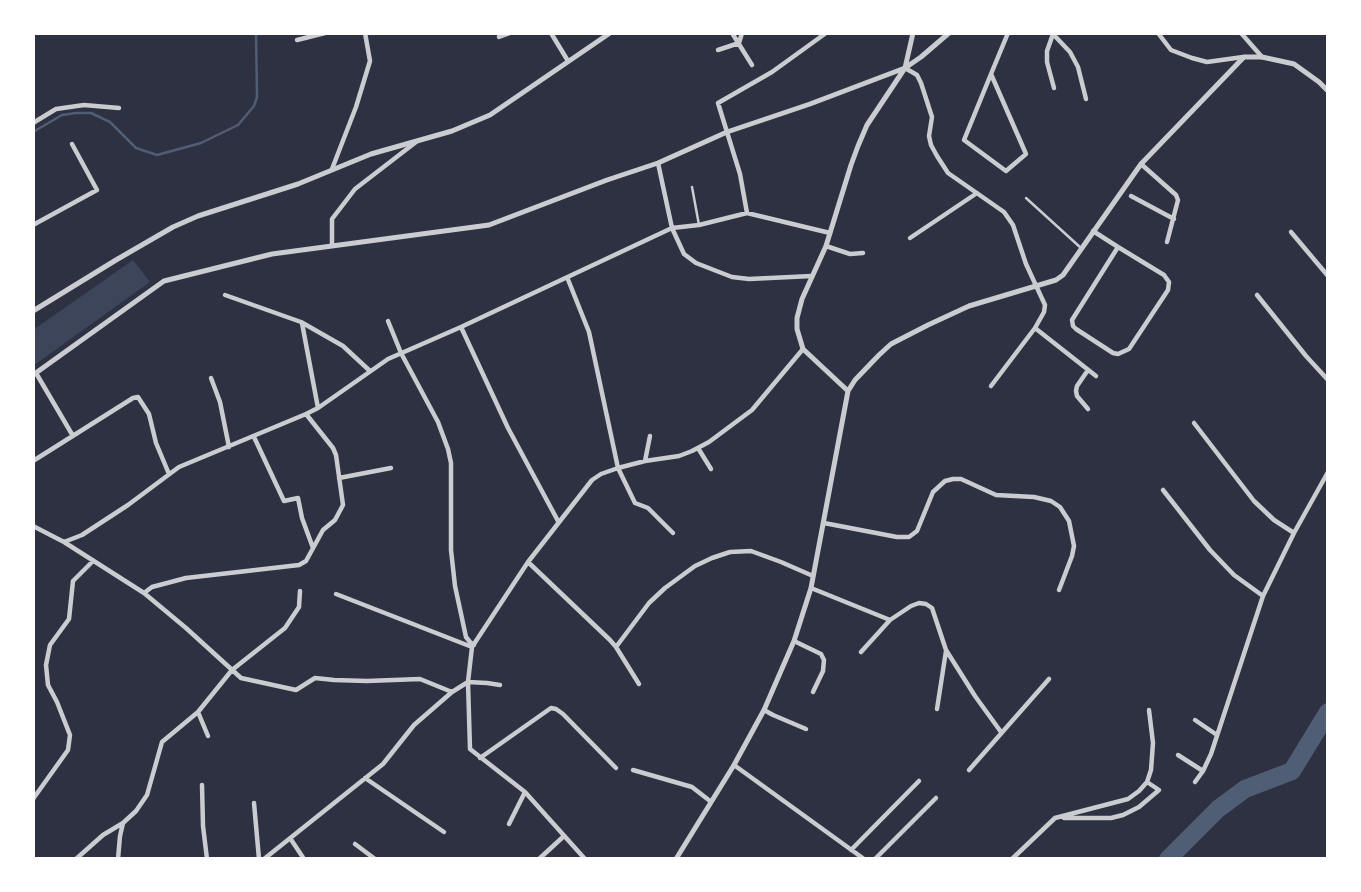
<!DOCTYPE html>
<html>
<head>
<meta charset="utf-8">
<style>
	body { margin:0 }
	#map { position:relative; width:1361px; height:892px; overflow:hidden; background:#2d3142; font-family:"Public Sans",sans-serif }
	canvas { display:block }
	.frame { position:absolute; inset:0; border:35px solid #fff; pointer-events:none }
</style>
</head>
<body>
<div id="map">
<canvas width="1361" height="892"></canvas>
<div class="frame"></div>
</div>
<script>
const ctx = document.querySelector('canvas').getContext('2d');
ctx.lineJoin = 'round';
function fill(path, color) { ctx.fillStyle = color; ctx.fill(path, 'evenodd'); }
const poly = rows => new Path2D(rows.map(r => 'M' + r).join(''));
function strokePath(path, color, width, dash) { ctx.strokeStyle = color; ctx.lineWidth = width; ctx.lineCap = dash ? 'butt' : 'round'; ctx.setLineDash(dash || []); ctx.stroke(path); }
const green = poly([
	[133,260,150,282,33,366,33,330]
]);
const stream = poly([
	[33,132,62,115,76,113,91,113,110,122,136,148,157,155,201,143,238,125,254,106,257,97,256,33]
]);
const river = poly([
	[1168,859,1218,809,1245,789,1292,771,1328,712]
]);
const pedestrian = poly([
	[692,187,699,225],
	[1026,198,1081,248]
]);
const minor = poly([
	[500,33,499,37,510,33],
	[551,33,568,61],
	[732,33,752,65],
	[1052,33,1070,52,1078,67,1086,99],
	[1158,33,1171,50,1192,58,1207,62,1243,57],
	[1241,33,1262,57],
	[1053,34,1047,51,1047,62,1054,88],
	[297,40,325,33],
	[718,50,739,43,742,33],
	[905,68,917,75,921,83,932,117,929,136,931,145,937,156,948,173,1004,212,1013,225,1026,264,1045,305,1044,312,1035,328,991,386],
	[991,74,1026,154,1006,171,964,140,991,74,1008,33],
	[33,123,56,109,84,105,119,108],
	[658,163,672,228,684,254,696,263,732,277,749,279,812,276],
	[1141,164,1176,195,1178,200,1167,242],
	[332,169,356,107,370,61,365,33],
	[1131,196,1174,219],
	[747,213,740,174,718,103,772,72,826,33],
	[33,225,97,190,72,144],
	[1093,231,1118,247,1164,275,1169,282,1168,290,1129,349,1118,354,1113,353,1076,329,1073,326,1072,320,1118,247],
	[1291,232,1328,276],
	[910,238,977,193],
	[332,246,332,219,355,189,416,142],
	[826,246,850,254,863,253],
	[567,277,589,332,618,468,635,503,648,508,673,533],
	[225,295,301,322,343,346,370,371],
	[1257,295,1306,356,1328,380],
	[388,321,401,353,438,422,448,449,451,463,451,550,455,586,466,637,470,642,474,645],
	[302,323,318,408],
	[461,327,508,428,558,521],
	[1035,328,1096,376],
	[1088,370,1077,386,1076,391,1077,396,1088,409],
	[36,373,73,436],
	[211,378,220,402,229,447],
	[1194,423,1254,501,1274,520,1294,533],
	[254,437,284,501,298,498,302,518,313,548],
	[698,448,711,469],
	[33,461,133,398,138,397,149,414,156,443,169,474],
	[645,461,650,436],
	[339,478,391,468],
	[1163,490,1210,550,1234,575,1263,596],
	[824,523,897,537,909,537,917,531,933,492,945,481,953,479,961,479,996,495,1034,497,1051,501,1060,507,1069,521,1074,546,1072,556,1059,590],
	[33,526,64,542,144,593,186,628,241,678,296,690,315,678,334,680,367,681,420,679,452,692],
	[64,542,82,535,128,505,179,467,306,414,318,408,388,359,461,327,672,228,699,225,747,213,830,233],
	[528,562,610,640,616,647,639,684],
	[811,588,890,620,911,606,919,603,926,604,932,608,946,650,975,696,1001,732],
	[144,593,152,587,186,578,299,565,306,561,323,530,335,520,343,505,336,455,333,448,306,414],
	[336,594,472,647],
	[794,641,821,654,824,660,823,671,813,692],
	[616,647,649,603,665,588,695,566,712,558,730,552,751,551,781,562,813,576],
	[861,652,890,620],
	[468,682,487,683,500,685],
	[937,709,946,651],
	[764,710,773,715,806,729],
	[198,712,208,736],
	[1195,720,1217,735],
	[1178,755,1203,771],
	[480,758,551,708,556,709,563,714,616,768],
	[734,765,864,859],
	[633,770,692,787,710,801],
	[969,770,1049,679],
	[365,778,444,832],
	[1195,782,1203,771,1211,754,1263,596,1294,533,1328,472],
	[202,785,203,826,207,859],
	[33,799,68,750,70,735,57,702,48,685,46,665,50,645,69,619,73,581,93,561],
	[254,803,259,859],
	[1064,818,1111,818,1123,815,1139,807,1159,790,1147,782],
	[509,824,525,792],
	[290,838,304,859],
	[355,844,375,859],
	[851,850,919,781],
	[76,859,103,835,123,823],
	[118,859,120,836,123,823,136,811,147,795,162,742,198,712,232,670,285,628,299,607,300,591],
	[264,859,383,764,414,725,452,692,468,682],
	[539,859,564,836],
	[585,859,525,792,470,749,468,682,472,647,528,562,592,480,601,474,618,468,645,461,679,456,692,451,709,442,752,410,803,349],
	[875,859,936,798],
	[1012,859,1055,818,1128,799,1139,791,1147,782,1151,770,1153,743,1149,710]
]);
const tertiary = poly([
	[33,311,116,260,173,227,198,216,298,184,371,154,452,131,490,115,610,33],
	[33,375,164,281,272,254,489,225,607,180,658,163,727,132,810,104,905,68,921,57,949,33],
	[848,391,803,349,797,329,797,318,802,299,826,246,851,165,858,146,867,125,905,68,913,33],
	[676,859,734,765,764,710,794,641,811,588,848,391,855,380,879,355,891,344,928,325,969,306,1056,280,1063,275,1141,164,1244,57,1262,57,1294,64,1319,82,1328,91]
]);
fill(green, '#3c4559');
strokePath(stream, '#4f5d75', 2.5);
strokePath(river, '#4f5d75', 18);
strokePath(pedestrian, '#caccd0', 2.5);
strokePath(minor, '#caccd0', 4.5);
strokePath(tertiary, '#caccd0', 5);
</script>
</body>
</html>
